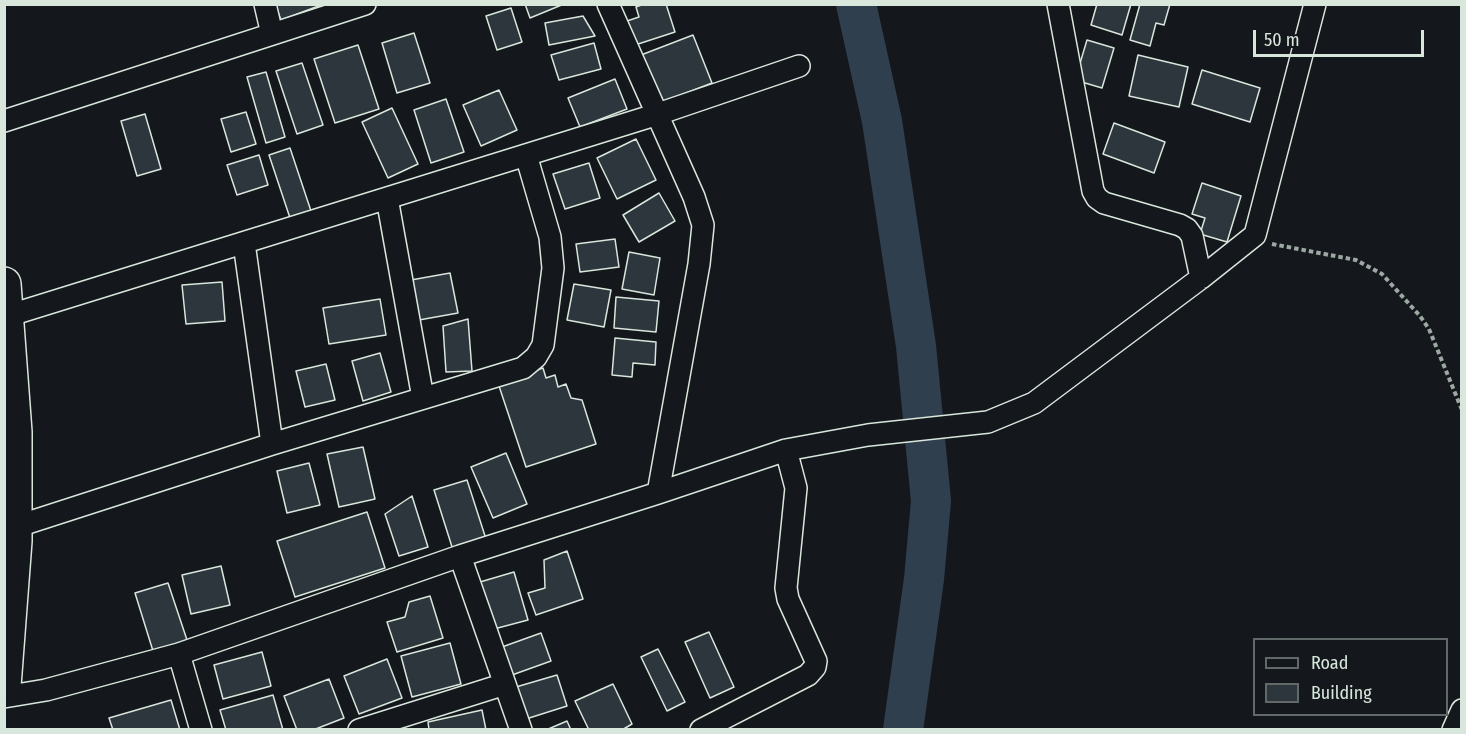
<!DOCTYPE html>
<html>
<head>
<meta charset="utf-8">
<style>
	body { margin:0 }
	#map { position:relative; width:1466px; height:734px; overflow:hidden; background:#14181c; font-family:"Fira Sans Condensed",sans-serif }
	canvas { display:block }
	.frame { position:absolute; inset:0; border:6px solid #d8e6dc; pointer-events:none }
	.legend { position:absolute; left:1253px; top:638px; width:195px; height:78px; box-sizing:border-box; background:#14181c; border:2px solid #626a69; margin:0; padding:8px 10px; list-style:none; font-size:18px; color:#d8e6dc }
	.legend li { display:flex; align-items:center; gap:12px; height:30px }
	.legend b { width:30px; border:2px solid #626a69 }
	.scale { position:absolute; left:1253px; top:30px; width:171px; height:27px; box-sizing:border-box; border:3px solid #d8e6dc; border-top:0; padding-left:8px; font-size:18px; line-height:21px; white-space:nowrap; color:#d8e6dc; -webkit-text-stroke:4px #14181c; paint-order:stroke }
</style>
</head>
<body>
<div id="map">
<canvas width="1466" height="734"></canvas>
<div class="frame"></div>
<ul class="legend">
<li><b style="height:8px;background:#14181c"></b>Road</li>
<li><b style="height:16px;background:#2c363c"></b>Building</li>
</ul>
<div class="scale">50 m</div>
</div>
<script>
const ctx = document.querySelector('canvas').getContext('2d');
ctx.lineJoin = 'round';
const poly = rows => new Path2D(rows.map(r => 'M' + r).join(''));
function strokePath(path, color, width, dash) { ctx.strokeStyle = color; ctx.lineWidth = width; ctx.lineCap = dash ? 'butt' : 'round'; ctx.setLineDash(dash || []); ctx.stroke(path); }
function fill(path, color) { ctx.fillStyle = color; ctx.fill(path, 'evenodd'); }
const river = poly([
	[856,4,882,121,916,346,931,501,924,579,903,730]
]);
const building = poly([
	[275,4,324,4,281,20,275,4],
	[525,4,564,4,530,18,525,4],
	[644,4,666,4,675,32,632,46,624,22,639,17,636,7,644,4],
	[1097,4,1131,4,1122,35,1091,25,1097,4],
	[1140,4,1170,4,1164,25,1156,23,1150,46,1130,40,1140,4],
	[511,8,522,42,497,50,486,16,511,8],
	[583,16,595,36,549,45,545,23,583,16],
	[414,33,430,83,397,93,382,43,414,33],
	[693,35,712,83,660,103,641,55,693,35],
	[1087,40,1114,48,1102,88,1075,80,1087,40],
	[594,43,601,69,559,80,551,55,594,43],
	[358,45,379,109,335,123,314,59,358,45],
	[1138,55,1188,67,1179,107,1129,96,1138,55],
	[302,63,323,125,297,134,276,71,302,63],
	[1202,70,1260,88,1250,122,1192,104,1202,70],
	[266,72,285,137,266,143,247,77,266,72],
	[615,79,627,109,580,127,568,98,615,79],
	[499,90,517,130,481,146,463,105,499,90],
	[446,99,464,152,431,163,414,110,446,99],
	[392,108,418,164,388,178,362,122,392,108],
	[246,112,256,144,231,152,221,119,246,112],
	[145,114,161,169,137,176,121,121,145,114],
	[1114,123,1165,142,1154,173,1103,154,1114,123],
	[636,139,656,180,617,199,597,158,636,139],
	[290,148,311,211,290,218,269,155,290,148],
	[259,155,268,185,237,195,227,165,259,155],
	[589,163,600,198,565,209,553,174,589,163],
	[1202,183,1241,196,1227,242,1200,234,1205,218,1192,214,1202,183],
	[659,193,675,221,639,242,623,215,659,193],
	[615,239,619,267,580,272,576,244,615,239],
	[629,252,660,258,654,295,622,289,629,252],
	[450,273,458,313,419,320,411,280,450,273],
	[222,282,225,321,186,324,182,285,222,282],
	[574,284,611,290,604,327,567,320,574,284],
	[616,297,659,301,656,332,614,328,616,297],
	[380,299,386,335,329,344,323,308,380,299],
	[468,319,472,371,446,372,443,326,468,319],
	[615,338,656,342,655,365,633,363,632,377,612,375,615,338],
	[380,353,391,392,363,401,352,361,380,353],
	[326,364,335,400,305,407,296,371,326,364],
	[543,368,546,378,555,375,558,387,566,384,571,398,582,400,596,444,526,467,498,383,543,368],
	[363,447,375,499,339,507,327,454,363,447],
	[506,453,527,504,493,518,471,467,506,453],
	[309,463,320,505,287,513,277,471,309,463],
	[467,480,486,539,453,550,434,490,467,480],
	[412,496,428,547,399,556,385,514,412,496],
	[367,512,385,568,295,597,277,541,367,512],
	[567,551,583,599,536,615,528,593,545,588,544,560,567,551],
	[221,566,230,605,191,614,182,575,221,566],
	[514,572,528,620,494,629,480,582,514,572],
	[168,583,187,640,153,651,135,593,168,583],
	[430,596,443,638,397,652,387,622,405,617,409,602,430,596],
	[709,632,734,687,710,698,685,642,709,632],
	[541,633,551,661,512,675,502,647,541,633],
	[450,643,461,684,412,697,401,656,450,643],
	[658,649,685,702,667,711,641,657,658,649],
	[262,652,271,686,223,699,214,665,262,652],
	[387,659,402,698,359,714,344,676,387,659],
	[557,675,567,706,526,719,516,687,557,675],
	[329,679,344,718,313,730,297,730,284,696,329,679],
	[613,684,632,724,622,730,589,730,575,701,613,684],
	[273,695,283,730,226,730,220,710,273,695],
	[171,700,180,730,113,730,109,718,171,700],
	[482,710,486,730,429,730,428,722,482,710],
	[567,721,571,730,546,730,567,721]
]);
const path = poly([
	[1272,244,1356,260,1382,274,1420,316,1429,329,1462,410]
]);
const minor = poly([
	[265,4,272,34],
	[608,4,694,197,703,225,699,264,658,493],
	[1058,4,1093,191,1097,198,1104,203,1180,225,1187,229,1192,236,1201,278],
	[4,121,365,4],
	[387,198,423,398],
	[244,243,272,444],
	[4,317,658,114,799,66],
	[15,527,272,444,523,368,536,357,543,345,553,268,550,237,526,155],
	[460,556,521,730],
	[179,654,201,730],
	[4,697,46,690,179,654,460,556,658,493,786,450,868,435,988,422,1034,403,1201,278,1255,235,1315,4],
	[359,730,505,684],
	[701,730,808,675,815,667,816,661,788,599,786,588,796,488,786,450],
	[1453,730,1462,710]
]);
const primary = poly([
	[4,284,15,432,15,541,4,686]
]);
strokePath(river, '#2f3f4d', 40);
fill(building, '#2c363c');
strokePath(building, '#d8e6dc', 1.5);
strokePath(minor, '#d8e6dc', 24);
strokePath(primary, '#d8e6dc', 36);
strokePath(path, '#9da8a2', 4, [4.5, 3]);
strokePath(minor, '#14181c', 21);
strokePath(primary, '#14181c', 33);
</script>
</body>
</html>
